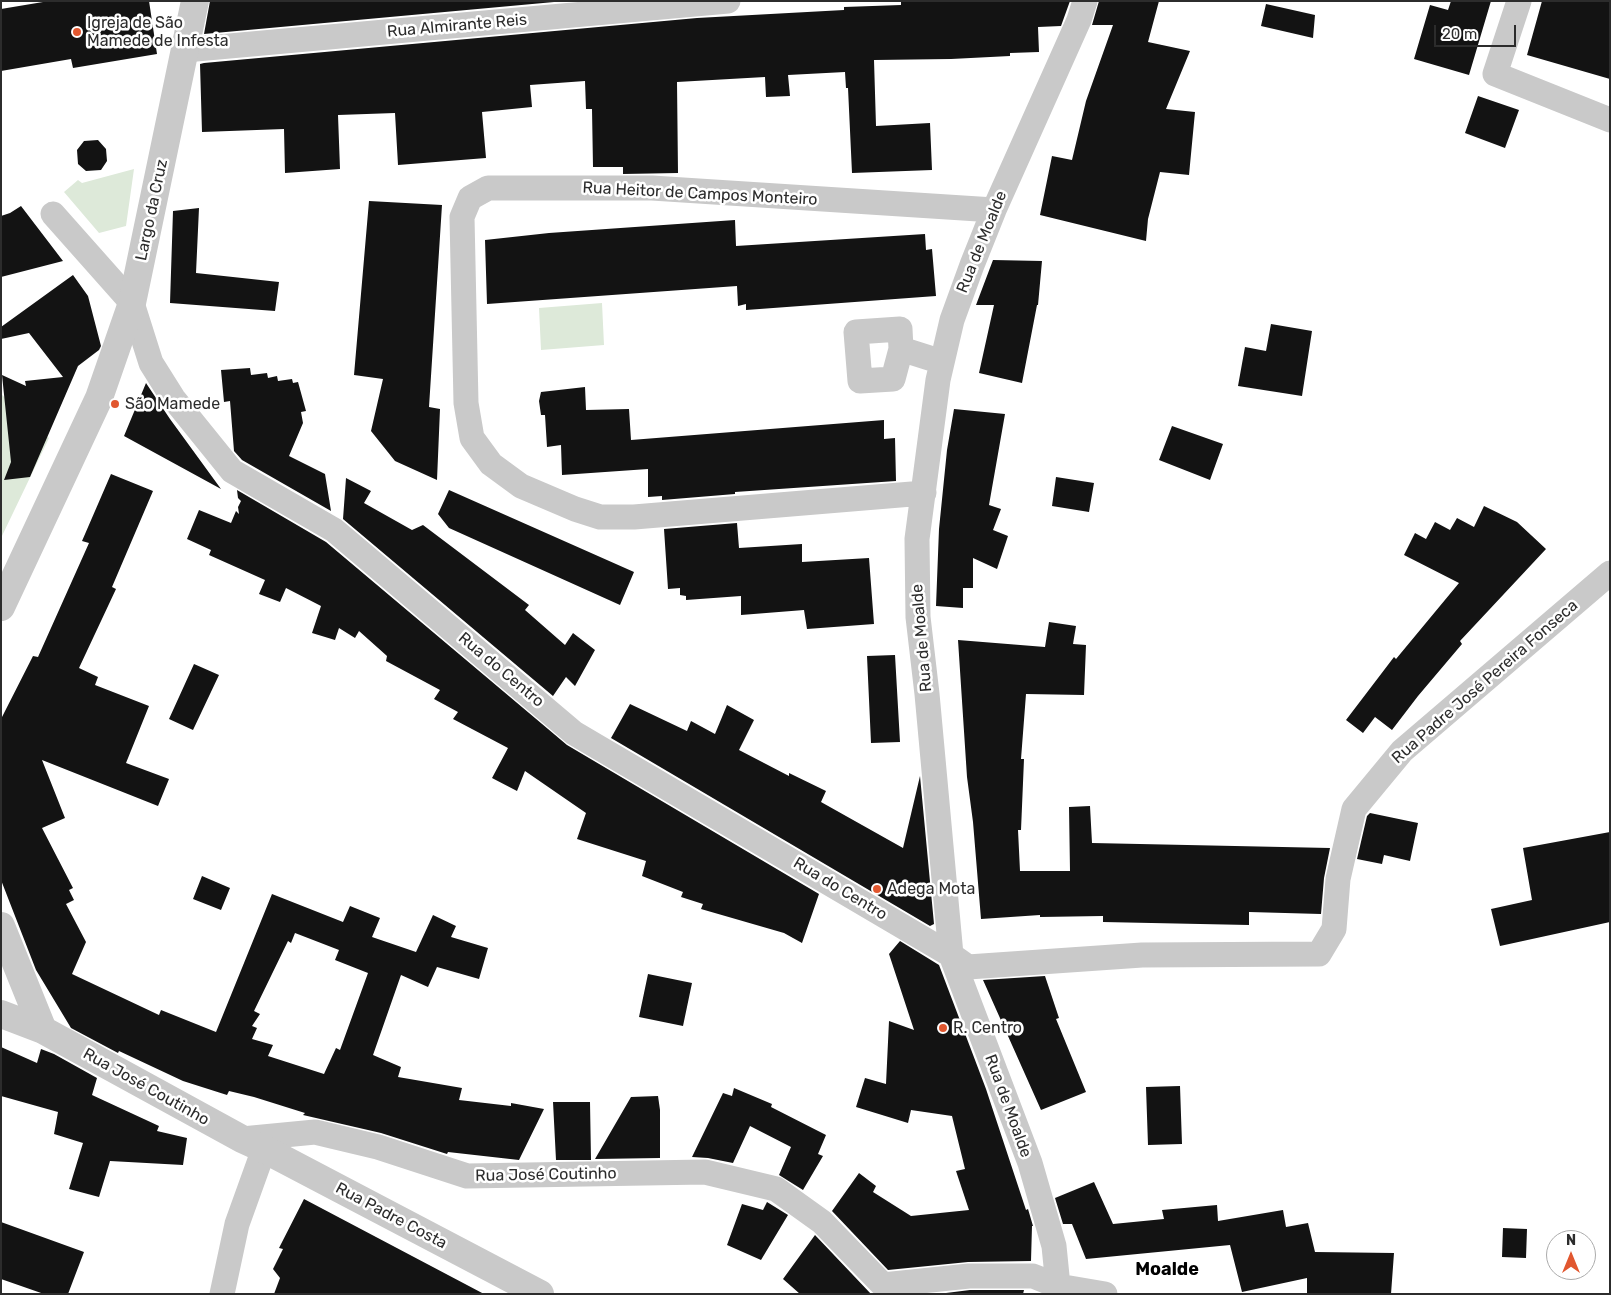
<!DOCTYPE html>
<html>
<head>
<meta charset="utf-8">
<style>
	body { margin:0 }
	#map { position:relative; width:1611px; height:1295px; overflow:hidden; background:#fff; font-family:Rubik,sans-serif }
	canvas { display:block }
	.frame { position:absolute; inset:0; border:2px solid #2c2c2c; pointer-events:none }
	.north { position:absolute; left:1546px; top:1230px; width:50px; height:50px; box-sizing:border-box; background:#fff; border:1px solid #ababab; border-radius:50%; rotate:0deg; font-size:14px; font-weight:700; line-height:20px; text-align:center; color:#2c2c2c }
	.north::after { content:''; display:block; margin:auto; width:18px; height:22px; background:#e1572f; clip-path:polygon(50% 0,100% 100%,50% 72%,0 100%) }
	.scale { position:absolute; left:1434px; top:25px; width:82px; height:22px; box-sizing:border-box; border:2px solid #2c2c2c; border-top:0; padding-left:6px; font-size:15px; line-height:18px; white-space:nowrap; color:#2c2c2c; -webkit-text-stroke:4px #fff; paint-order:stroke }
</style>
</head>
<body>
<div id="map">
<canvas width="1611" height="1295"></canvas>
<div class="frame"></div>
<div class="north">N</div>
<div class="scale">20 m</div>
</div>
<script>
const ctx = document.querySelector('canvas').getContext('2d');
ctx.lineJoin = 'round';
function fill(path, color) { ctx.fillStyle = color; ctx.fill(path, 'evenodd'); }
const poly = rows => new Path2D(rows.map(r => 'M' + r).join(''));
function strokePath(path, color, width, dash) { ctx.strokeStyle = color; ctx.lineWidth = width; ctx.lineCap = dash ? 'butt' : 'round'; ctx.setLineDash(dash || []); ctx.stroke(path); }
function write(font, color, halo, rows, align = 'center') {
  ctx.font = font + ' Rubik,sans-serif'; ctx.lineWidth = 5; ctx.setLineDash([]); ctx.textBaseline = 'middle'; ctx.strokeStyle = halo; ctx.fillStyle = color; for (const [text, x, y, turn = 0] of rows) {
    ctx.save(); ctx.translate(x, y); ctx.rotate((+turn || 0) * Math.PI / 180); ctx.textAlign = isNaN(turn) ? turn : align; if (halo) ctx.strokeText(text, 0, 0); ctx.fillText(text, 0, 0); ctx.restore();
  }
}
const green = poly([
	[134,169,126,226,99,233,64,192,78,180,82,183],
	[602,303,604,345,541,350,539,308],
	[1,394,49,438,1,538]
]);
const building = poly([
	[49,1,149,1,157,54,73,68,71,59,1,71,1,9],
	[210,1,565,1,204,34],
	[1070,1,1061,26,1038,27,1039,52,1010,53,1010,56,951,59,874,60,876,126,930,123,932,170,852,173,848,88,846,88,845,72,788,75,790,96,766,97,765,77,677,82,678,173,623,174,623,167,593,167,592,109,586,109,585,81,530,85,532,107,482,112,486,158,398,165,395,113,338,115,340,169,285,173,284,129,202,132,200,64,204,63,697,18,844,10,844,7,901,5,901,2],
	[1099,1,1159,1,1148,42,1190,51,1166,109,1195,112,1189,175,1160,172,1148,219,1146,241,1040,215,1052,156,1072,160,1086,101,1113,25,1092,25],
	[1451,1,1491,1,1469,75,1414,59,1430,5,1448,10],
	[1542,1,1610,1,1610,79,1527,55],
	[1266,4,1315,15,1313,38,1261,26],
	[1478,96,1519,110,1505,148,1465,133],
	[98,140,106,149,107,161,101,170,86,171,78,164,77,150,84,141],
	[369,201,442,205,429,407,440,409,437,480,395,461,371,431,383,379,354,375],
	[21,206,63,261,1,277,1,216,10,213],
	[199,208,196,273,279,282,275,311,170,303,173,211],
	[735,220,736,246,925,234,926,250,932,249,936,296,746,310,746,304,738,306,737,286,487,304,485,240,549,233],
	[993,260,1042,261,1038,305,1037,305,1022,383,979,373,994,305,976,305],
	[73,275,88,296,101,346,99,350,78,366,30,477,4,480,11,462,2,375,26,386,25,381,63,377,29,333,1,339,1,327],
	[1271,324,1312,331,1302,396,1238,386,1245,347,1266,351],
	[250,368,251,375,267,373,268,378,277,376,278,381,292,379,293,383,298,382,306,411,301,412,303,423,289,456,325,474,331,511,242,460,234,451,230,401,224,402,221,370],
	[146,383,170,419,221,489,124,436],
	[585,387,586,410,629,409,631,440,884,420,884,439,895,438,896,481,735,492,735,494,662,500,662,496,648,497,648,469,562,475,561,445,547,447,545,415,541,415,539,401,541,392],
	[954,409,1005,414,989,505,1001,509,993,530,1008,536,997,569,973,558,973,588,963,588,963,608,936,606,939,529,947,450],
	[1172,426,1223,444,1210,480,1159,460],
	[111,474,153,491,112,587,116,589,79,668,98,677,95,685,149,706,126,763,169,779,158,806,42,760,65,818,42,828,73,888,69,890,74,900,66,904,86,942,72,974,159,1015,161,1010,216,1032,272,894,343,922,350,906,380,918,372,937,416,952,433,915,456,926,451,937,488,948,479,979,437,967,428,987,401,975,373,1055,401,1067,398,1077,462,1088,459,1100,511,1106,511,1103,544,1109,519,1160,448,1152,447,1154,381,1133,303,1115,305,1113,254,1097,229,1091,227,1095,183,1081,119,1051,118,1053,71,1028,36,970,1,880,1,719,33,656,38,657,89,543,82,541],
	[295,933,339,950,335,960,368,973,340,1050,336,1048,324,1074,268,1056,273,1045,252,1039,257,1028,252,1026,260,1014,254,1011,288,941,291,943],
	[1056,477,1094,483,1089,512,1052,506],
	[346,478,371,491,364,503,412,530,423,525,529,605,525,610,565,645,573,633,595,650,575,686,566,677,553,696,343,519],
	[237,490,326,542,567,745,819,894,802,943,784,933,701,909,703,904,681,897,683,892,642,876,646,861,577,839,586,813,525,771,517,791,492,778,508,748,453,719,458,712,434,699,440,690,386,661,387,656,359,631,355,638,339,628,335,640,312,633,321,606,286,588,280,602,259,594,265,580,209,555,211,550,187,539,199,510,231,523,236,511,239,514,238,507,241,501,238,498],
	[449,490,634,572,620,605,449,528,438,514],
	[1484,506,1517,522,1546,549,1460,641,1462,644,1418,696,1392,730,1375,717,1363,733,1346,720,1394,657,1396,659,1459,583,1404,555,1415,533,1426,539,1435,522,1450,530,1457,518,1474,527],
	[737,523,739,548,802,544,802,562,869,558,874,624,807,629,804,610,741,615,741,596,686,600,686,596,680,595,680,588,668,589,664,529],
	[1049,622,1076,626,1073,644,1086,645,1084,695,1026,694,1021,759,1024,759,1021,830,1018,830,1020,871,1070,871,1069,807,1090,806,1092,843,1330,848,1324,878,1321,914,1249,912,1249,925,1103,922,1103,916,1040,917,1040,915,981,919,973,822,967,777,958,640,1045,647],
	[895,655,900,742,871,743,867,656],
	[194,664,219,675,193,730,169,719],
	[630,704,687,731,691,721,715,734,727,705,754,720,739,750,789,776,789,773,826,791,821,802,903,848,920,776,934,924,930,926,611,738],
	[1370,813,1418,823,1410,861,1384,855,1382,864,1357,859,1367,816],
	[1610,832,1610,922,1500,946,1491,909,1532,900,1523,848],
	[202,876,230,888,221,910,193,899],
	[900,941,939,965,986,1089,1026,1210,1028,1209,1033,1226,1032,1226,1031,1261,968,1262,888,1270,832,1211,859,1173,876,1186,873,1192,911,1216,969,1210,956,1171,965,1169,952,1116,911,1110,908,1123,856,1107,865,1078,886,1084,889,1021,914,1030,889,954],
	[648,974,692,983,683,1026,639,1017],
	[1045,976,1059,1018,1056,1019,1086,1092,1041,1110,983,980],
	[1,1047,37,1063,41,1049,54,1054,97,1078,92,1095,159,1126,157,1131,187,1138,183,1165,110,1161,99,1197,69,1189,83,1143,54,1134,58,1112,1,1096],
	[1180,1086,1182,1144,1148,1145,1146,1087],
	[734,1088,772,1104,771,1107,826,1135,818,1154,823,1156,803,1190,779,1175,791,1147,750,1126,733,1163,708,1158,692,1157,723,1093,732,1096],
	[658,1096,660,1110,660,1158,595,1159,631,1097],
	[553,1102,590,1102,591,1160,556,1160],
	[1094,1182,1113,1224,1164,1219,1162,1210,1217,1205,1218,1221,1283,1210,1286,1227,1308,1223,1315,1252,1394,1253,1391,1294,1307,1294,1307,1278,1242,1292,1230,1245,1086,1259,1072,1224,1063,1224,1055,1198],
	[304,1199,484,1294,274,1294,280,1278,273,1269,283,1249,279,1248],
	[767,1202,788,1215,761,1260,727,1245,742,1204,763,1210],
	[1,1222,84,1252,68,1294,44,1294,1,1279],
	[1503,1228,1527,1229,1526,1258,1502,1257],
	[815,1235,871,1294,800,1294,783,1279],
	[970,1290,1024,1290,1023,1294,938,1294]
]);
const minor = poly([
	[1519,1,1495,74,1610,120],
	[185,50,728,1],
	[53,214,132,303,151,363,173,398,232,471,334,530,574,733,951,955,968,967,1142,955,1319,954,1334,929,1338,879,1354,809,1402,751,1610,573],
	[901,349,893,379,860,381,856,332,900,329,901,349,942,362],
	[924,493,634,517,600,517,575,509,521,486,491,464,472,438,466,403,462,217,470,198,488,188,652,188,994,210],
	[242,1139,315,1132,378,1147,467,1176,705,1172,776,1189,822,1222,883,1285,969,1276,1033,1276,1058,1286,1105,1294],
	[1058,1286,1054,1246,1030,1163,951,955,927,694,918,617,917,539,938,380,952,320,972,265,994,210,1079,20,1085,1],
	[222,1294,237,1224,264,1149]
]);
const tertiary = poly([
	[1,607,99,398,132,303,195,1],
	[1,926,43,1030],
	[1,1014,43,1030,242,1139,264,1149,540,1294]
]);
const markers = [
	[77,32,5,"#e1572f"],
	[115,404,5,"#e1572f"],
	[877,889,5,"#e1572f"],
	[943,1028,5,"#e1572f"]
];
const poiNames = [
	["Igreja de São",87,23],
	["Mamede de Infesta",87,41],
	["São Mamede",125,404],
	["Adega Mota",887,889],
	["R. Centro",953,1028]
];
const streetNames = [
	["Rua Almirante Reis",457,26,-5],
	["Rua Heitor de Campos Monteiro",700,194,3],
	["Largo da Cruz",152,210,-78],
	["Rua de Moalde",982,242,-68],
	["Rua de Moalde",922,638,-95],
	["Rua do Centro",501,670,40],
	["Rua Padre José Pereira Fonseca",1485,682,-41],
	["Rua do Centro",840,889,31],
	["Rua José Coutinho",146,1087,29],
	["Rua de Moalde",1008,1106,70],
	["Rua José Coutinho",546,1175,-1],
	["Rua Padre Costa",391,1216,28]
];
const neighbourhoodNames = [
	["Moalde",1167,1270]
];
fill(green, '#dde9d9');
fill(building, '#131313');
strokePath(minor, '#c9c9c9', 25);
strokePath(tertiary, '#c9c9c9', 28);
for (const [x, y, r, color] of markers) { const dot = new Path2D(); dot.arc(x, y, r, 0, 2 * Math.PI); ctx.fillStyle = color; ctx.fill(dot); strokePath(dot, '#fff', 2); }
write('16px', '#2c2c2c', '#fff', poiNames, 'left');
write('16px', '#2c2c2c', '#fff', streetNames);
write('bold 18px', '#000', '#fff', neighbourhoodNames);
</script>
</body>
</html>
